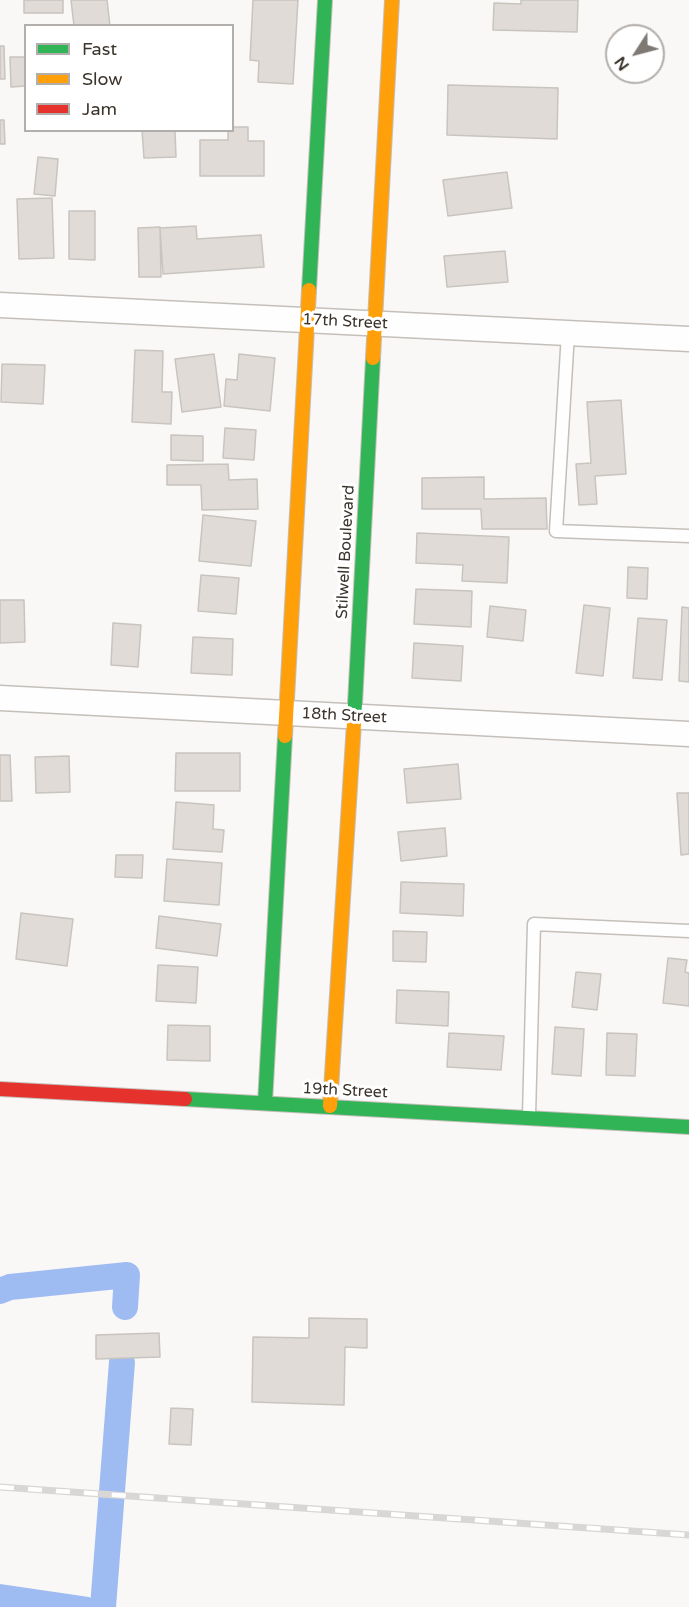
<!DOCTYPE html>
<html>
<head>
<meta charset="utf-8">
<style>
	body { margin:0 }
	#map { position:relative; width:689px; height:1607px; overflow:hidden; background:#faf8f6; font-family:"Varela Round",sans-serif }
	canvas { display:block }
	.legend { position:absolute; left:24px; top:24px; width:210px; height:108px; box-sizing:border-box; background:#fff; border:2px solid #b1aeab; margin:0; padding:8px 10px; list-style:none; font-size:18px; color:#3b342c }
	.legend li { display:flex; align-items:center; gap:12px; height:30px }
	.legend b { width:30px; border:2px solid #b1aeab }
	.north { position:absolute; left:605px; top:24px; width:60px; height:60px; box-sizing:border-box; background:#fff; border:2px solid #b1aeab; border-radius:50%; rotate:234deg; font-size:16px; font-weight:700; line-height:24px; text-align:center; color:#3b342c }
	.north::after { content:''; display:block; margin:auto; width:21px; height:27px; background:#7e7973; clip-path:polygon(50% 0,100% 100%,50% 72%,0 100%) }
</style>
</head>
<body>
<div id="map">
<canvas width="689" height="1607"></canvas>
<ul class="legend">
<li><b style="height:8px;background:#30b455"></b>Fast</li>
<li><b style="height:8px;background:#ff9f0a"></b>Slow</li>
<li><b style="height:8px;background:#e5322d"></b>Jam</li>
</ul>
<div class="north">N</div>
</div>
<script>
const ctx = document.querySelector('canvas').getContext('2d');
ctx.lineJoin = 'round';
function fill(path, color) { ctx.fillStyle = color; ctx.fill(path, 'evenodd'); }
const poly = rows => new Path2D(rows.map(r => 'M' + r).join(''));
function strokePath(path, color, width, dash) { ctx.strokeStyle = color; ctx.lineWidth = width; ctx.lineCap = dash ? 'butt' : 'round'; ctx.setLineDash(dash || []); ctx.stroke(path); }
function write(font, color, halo, rows, align = 'center') {
  ctx.font = font + ' "Varela Round",sans-serif'; ctx.lineWidth = 6; ctx.setLineDash([]); ctx.textBaseline = 'middle'; ctx.strokeStyle = halo; ctx.fillStyle = color; for (const [text, x, y, turn = 0] of rows) {
    ctx.save(); ctx.translate(x, y); ctx.rotate((+turn || 0) * Math.PI / 180); ctx.textAlign = isNaN(turn) ? turn : align; if (halo) ctx.strokeText(text, 0, 0); ctx.fillText(text, 0, 0); ctx.restore();
  }
}
const water = poly([
	[0,1584,89,1597,110,1607,0,1607]
]);
const canal = poly([
	[0,1291,10,1287,127,1275,125,1307],
	[103,1607,122,1362]
]);
const building = poly([
	[24,0,63,0,63,13,24,13,24,0],
	[71,0,107,0,110,26,74,26,71,0],
	[253,0,298,0,293,84,258,82,259,61,250,60,253,0],
	[521,0,578,0,577,32,493,30,494,3,521,4,521,0],
	[0,46,4,46,5,79,0,79,0,46],
	[10,57,26,57,26,86,11,87,10,57],
	[448,85,558,88,557,139,447,135,448,85],
	[0,120,4,120,5,144,0,144,0,120],
	[232,127,248,127,248,141,264,141,264,176,200,176,200,140,228,140,228,130,232,130,232,127],
	[142,130,175,130,176,157,144,158,142,130],
	[38,157,58,159,55,196,34,194,38,157],
	[507,172,512,208,448,216,443,180,507,172],
	[52,198,54,258,19,259,17,199,52,198],
	[69,211,95,211,95,260,69,259,69,211],
	[196,226,197,239,261,235,264,267,163,274,160,228,196,226],
	[160,227,161,277,139,277,138,228,160,227],
	[505,251,508,282,447,287,444,256,505,251],
	[135,350,163,351,162,392,172,392,171,424,132,422,135,350],
	[214,354,221,407,182,412,175,359,214,354],
	[239,354,275,358,270,411,224,406,226,379,237,380,239,354],
	[2,364,45,365,43,404,1,402,2,364],
	[621,400,626,474,595,476,597,504,579,505,576,464,591,463,587,402,621,400],
	[225,428,256,430,254,460,223,458,225,428],
	[171,435,203,436,203,461,171,460,171,435],
	[228,464,229,480,257,479,258,509,202,510,201,485,167,485,167,465,228,464],
	[484,477,484,499,546,498,547,529,482,529,481,509,422,509,422,478,484,477],
	[203,515,256,521,251,566,199,561,203,515],
	[417,533,509,537,507,583,462,581,463,565,416,563,417,533],
	[628,567,648,568,647,599,627,598,628,567],
	[201,575,239,578,236,614,198,611,201,575],
	[416,589,472,591,471,627,414,624,416,589],
	[0,600,24,600,25,642,0,643,0,600],
	[584,605,610,608,603,676,576,673,584,605],
	[490,606,526,610,523,641,487,637,490,606],
	[682,607,689,608,689,682,679,681,682,607],
	[638,618,667,620,662,680,633,678,638,618],
	[113,623,141,625,138,667,111,665,113,623],
	[193,637,233,639,232,675,191,673,193,637],
	[414,643,463,646,461,681,412,678,414,643],
	[176,753,240,753,240,791,175,791,176,753],
	[0,755,10,755,12,801,0,801,0,755],
	[69,756,70,792,36,793,35,757,69,756],
	[458,764,461,799,407,803,404,769,458,764],
	[677,793,689,793,689,854,681,855,677,793],
	[176,802,214,805,213,829,224,830,222,852,173,849,176,802],
	[445,828,447,856,401,861,398,832,445,828],
	[116,855,143,855,142,878,115,877,116,855],
	[167,859,222,863,219,905,164,901,167,859],
	[401,882,464,884,463,916,400,913,401,882],
	[21,913,73,919,67,966,16,959,21,913],
	[159,916,221,924,217,956,156,948,159,916],
	[393,931,427,932,426,962,393,961,393,931],
	[668,958,687,960,685,972,689,973,689,1006,663,1003,668,958],
	[158,965,198,967,196,1003,156,1001,158,965],
	[576,972,601,974,597,1010,572,1007,576,972],
	[397,990,449,992,448,1026,396,1023,397,990],
	[168,1025,210,1026,210,1061,167,1060,168,1025],
	[555,1027,584,1029,581,1076,552,1074,555,1027],
	[449,1033,504,1036,501,1070,447,1067,449,1033],
	[607,1033,637,1034,635,1076,606,1075,607,1033],
	[309,1318,367,1319,367,1348,345,1347,344,1405,252,1402,253,1337,309,1338,309,1318],
	[159,1333,160,1357,96,1359,96,1335,159,1333],
	[171,1408,193,1409,191,1445,169,1444,171,1408]
]);
const lane = poly([
	[568,333,556,531,689,536],
	[529,1116,534,924,689,931]
]);
const street = poly([
	[0,305,689,339],
	[0,698,689,734]
]);
const fast = poly([
	[309,290,325,0],
	[354,723,373,358],
	[185,1099,689,1127],
	[265,1103,285,736]
]);
const slow = poly([
	[373,358,392,0],
	[285,736,309,290],
	[330,1106,354,723]
]);
const jam = poly([
	[0,1089,185,1099]
]);
const rail = poly([
	[0,1487,689,1535]
]);
const streetNames = [
	["17th Street",345,322,3],
	["Stilwell Boulevard",346,552,-87],
	["18th Street",344,716,3],
	["19th Street",345,1091,3]
];
fill(water, '#9fbcf2');
strokePath(canal, '#9fbcf2', 26);
fill(building, '#e0dbd6');
strokePath(building, '#c8c4be', 1.5);
strokePath(lane, '#c4bfba', 15);
strokePath(street, '#c4bfba', 27);
strokePath(fast, '#c4bfba', 16);
strokePath(slow, '#c4bfba', 16);
strokePath(jam, '#c4bfba', 16);
strokePath(lane, '#fefefe', 12);
strokePath(street, '#fefefe', 24);
strokePath(fast, '#30b455', 14);
strokePath(slow, '#ff9f0a', 14);
strokePath(jam, '#e5322d', 14);
strokePath(rail, '#d8d7d6', 7);
strokePath(rail, '#fff', 4.5, [14]);
write('16px', '#3b342c', '#fff', streetNames);
</script>
</body>
</html>
